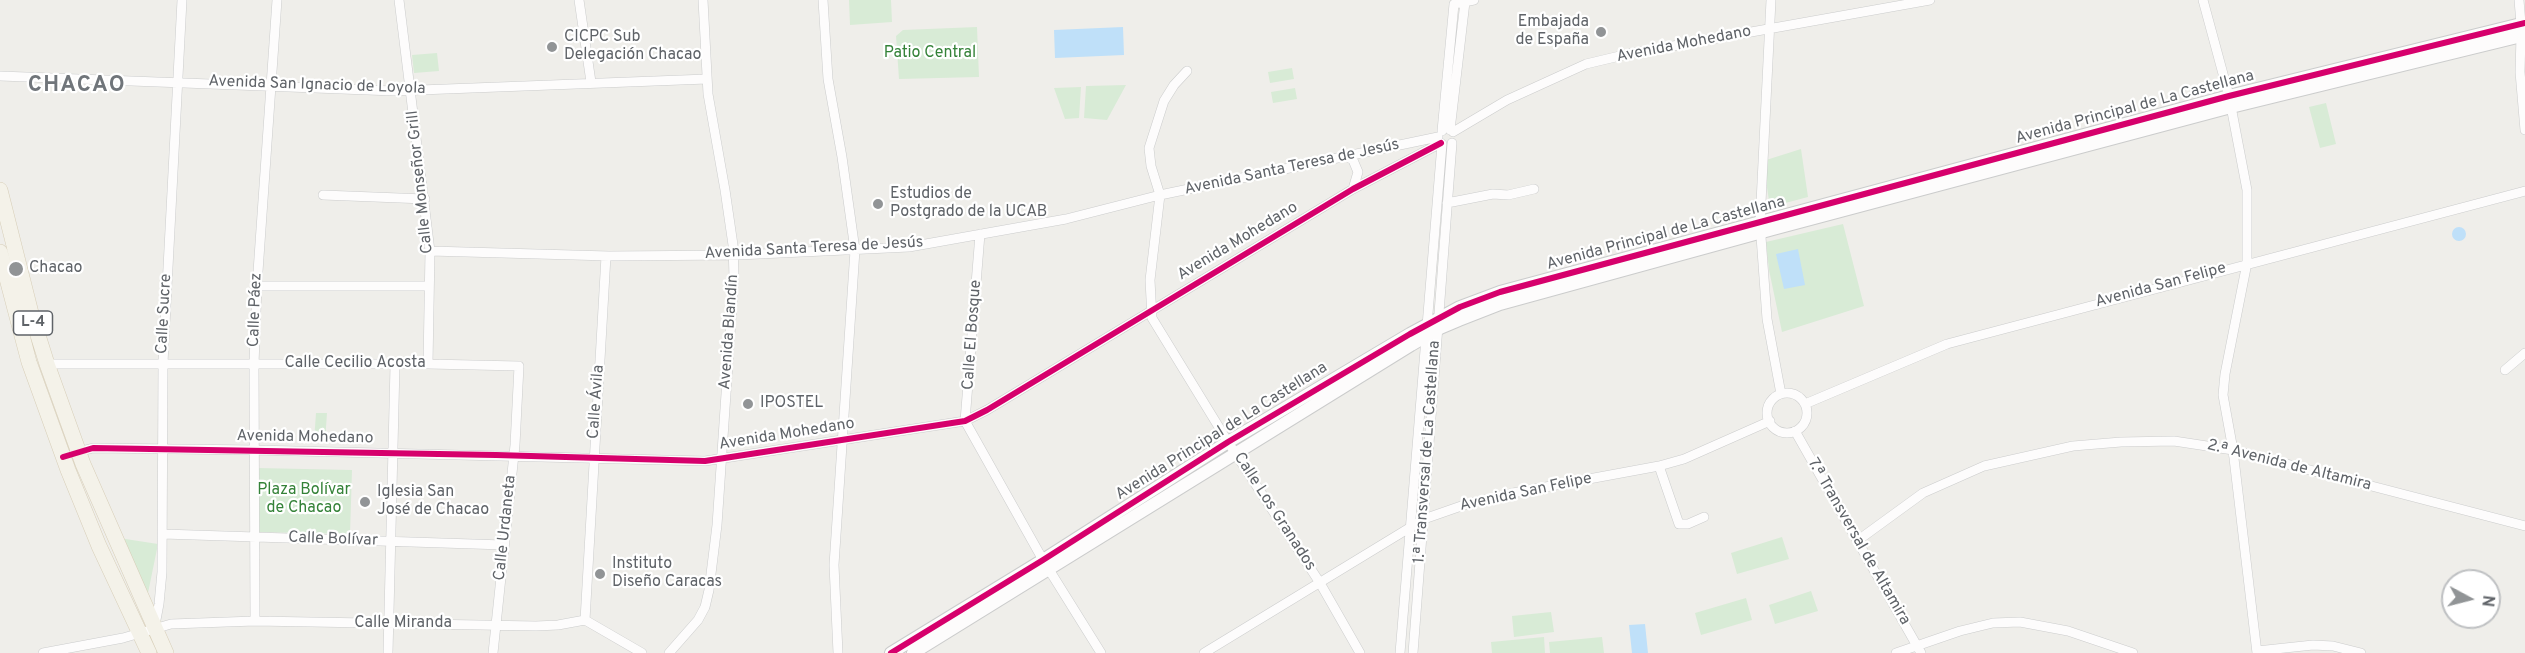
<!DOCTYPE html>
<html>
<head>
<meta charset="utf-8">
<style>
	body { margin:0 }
	#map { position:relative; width:2525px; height:653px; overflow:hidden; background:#efeeea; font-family:Overpass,sans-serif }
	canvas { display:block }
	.north { position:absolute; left:2441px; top:569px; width:60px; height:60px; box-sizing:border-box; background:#fff; border:2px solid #bfc1c3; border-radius:50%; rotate:97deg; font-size:16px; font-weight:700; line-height:24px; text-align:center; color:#5f6368 }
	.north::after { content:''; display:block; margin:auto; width:21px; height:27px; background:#919496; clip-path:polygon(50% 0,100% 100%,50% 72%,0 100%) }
</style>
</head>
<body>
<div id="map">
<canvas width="2525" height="653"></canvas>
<div class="north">N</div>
</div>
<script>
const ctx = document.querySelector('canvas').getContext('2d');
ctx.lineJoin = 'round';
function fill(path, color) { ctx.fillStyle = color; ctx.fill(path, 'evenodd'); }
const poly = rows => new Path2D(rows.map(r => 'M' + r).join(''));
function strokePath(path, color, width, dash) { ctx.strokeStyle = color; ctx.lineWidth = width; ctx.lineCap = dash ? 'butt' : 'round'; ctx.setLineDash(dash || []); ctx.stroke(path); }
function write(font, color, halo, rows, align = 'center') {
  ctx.font = font + ' Overpass,sans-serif'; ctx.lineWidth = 4.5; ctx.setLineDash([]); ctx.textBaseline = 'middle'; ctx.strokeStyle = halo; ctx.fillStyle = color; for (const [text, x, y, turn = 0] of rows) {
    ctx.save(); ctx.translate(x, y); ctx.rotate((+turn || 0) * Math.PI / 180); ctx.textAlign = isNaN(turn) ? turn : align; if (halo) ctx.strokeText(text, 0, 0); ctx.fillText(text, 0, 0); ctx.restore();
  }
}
const green = poly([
	[849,0,891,0,892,22,850,25],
	[977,27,979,77,899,79,896,36,903,30],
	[437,53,439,71,414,73,412,55],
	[1292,68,1294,79,1270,83,1268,72],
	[1126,85,1107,120,1084,118,1086,86],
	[1081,87,1079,118,1065,119,1054,88],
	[1295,88,1297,99,1273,103,1271,92],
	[2326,103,2336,144,2320,148,2309,107],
	[1801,149,1808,197,1770,207,1763,161],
	[1843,224,1864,306,1782,332,1769,270,1766,242],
	[316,413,327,413,325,442,314,441],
	[257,468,352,470,350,534,256,532],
	[1782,537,1789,559,1737,574,1731,553],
	[119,538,158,544,148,593],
	[1811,591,1818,611,1775,624,1769,605],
	[1746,598,1752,620,1701,635,1695,613],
	[1551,612,1554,632,1514,637,1512,616],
	[1544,637,1545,653,1492,653,1491,642],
	[1602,637,1604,653,1550,653,1549,642]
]);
const water = poly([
	[1123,27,1124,55,1055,58,1054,30],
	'2452 234a7 7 0 1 1 14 0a7 7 0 1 1-14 0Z',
	[1798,249,1805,285,1784,289,1776,254],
	[1645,624,1648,653,1632,653,1629,625]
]);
const minor = poly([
	[399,0,430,251,428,364],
	[579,0,591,82],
	[823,0,828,79,842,157,855,250,834,565,838,653],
	[1771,0,1760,223,1767,319,1781,394],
	[2203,0,2229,96,2247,190,2247,263,2225,374,2223,395,2233,450,2257,653],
	[2519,0,2521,24],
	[2521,36,2520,72,2525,130],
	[1187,71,1174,85,1164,101,1149,148,1151,166,1160,195,1150,280,1152,318,1228,442,1320,583,1360,653],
	[0,76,394,91,707,79],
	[1450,130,1465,2],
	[1442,131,1454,4,1474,0],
	[1453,132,1507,100,1586,64,1628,54,1930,0],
	[1346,156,1353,160,1358,172,1353,189],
	[323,195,425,199],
	[1447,203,1493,194,1508,195,1534,189],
	[980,234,965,421,1043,560,1101,653],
	[430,251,609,256,738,255,909,247,1066,219,1160,195,1438,137],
	[257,286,429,286],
	[47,364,428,364,519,366,515,445,493,653],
	[2505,370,2525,353],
	'1767 413a20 20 0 1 1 40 0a20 20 0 1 1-40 0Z',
	[1805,404,1947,344,2525,191],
	[1795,431,1921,653],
	[74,453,93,448,255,450,705,461,965,421,987,410,1353,189,1441,143],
	[1659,466,1679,524,1688,524,1704,517],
	[163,534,504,545],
	[1857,541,1923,493,1984,466,2073,446,2121,442,2174,441,2233,450,2525,526],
	[585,620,606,256],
	[255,621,254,364,257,286,277,0],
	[155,625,159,604,162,572,163,363,182,0],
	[2257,651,2313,645,2333,646,2361,653],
	[43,653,123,638,171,624,255,621,536,626,558,625,585,620,642,653],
	[388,653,395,365],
	[669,653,698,620,705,607,709,590,717,525,734,277,733,245,725,190,708,94,703,0],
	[1204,653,1424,519,1467,504,1513,493,1659,466,1684,459,1770,421],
	[1400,653,1442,144],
	[1413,653,1452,143],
	[1896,653,1960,631,1993,623,2020,622,2068,631,2133,653]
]);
const tertiary = poly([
	[891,653,1043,560,1228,442,1410,334,1460,307,1500,292,2229,96,2525,23],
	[913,653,1411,345,1440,328,1459,320,1500,304,1773,229,2231,107,2525,35]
]);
const primary = poly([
	[0,190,31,313,47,364,83,464,166,653],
	[0,252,29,362,68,470,99,546,149,653]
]);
const cycleway = poly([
	[63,457,93,448,496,455,705,461,965,421,987,410,1353,189,1441,143],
	[891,653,1043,560,1228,442,1410,334,1460,307,1500,292,2229,96,2525,23]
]);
const markers = [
	[1601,32,6,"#919496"],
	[552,47,6,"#919496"],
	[878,204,6,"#919496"],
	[16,269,8,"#919496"],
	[748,404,6,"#919496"],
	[365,502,6,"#919496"],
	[600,574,6,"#919496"]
];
const shields = [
	[33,323,39]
];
const shieldNames = [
	["L-4",33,323]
];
const poiNames = [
	["Embajada",1589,23,"right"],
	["de España",1589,41,"right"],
	["CICPC Sub",564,38],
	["Delegación Chacao",564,56],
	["Estudios de",890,195],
	["Postgrado de la UCAB",890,213],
	["Chacao",29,269],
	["IPOSTEL",760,404],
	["Iglesia San",377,493],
	["José de Chacao",377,511],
	["Instituto",612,565],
	["Diseño Caracas",612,583]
];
const streetNames = [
	["Avenida Mohedano",1684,45,-11],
	["Avenida San Ignacio de Loyola",317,86,2],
	["Avenida Principal de La Castellana",2135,108,-15],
	["Avenida Santa Teresa de Jesús",1292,168,-12],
	["Calle Monseñor Grill",421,182,-96],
	["Avenida Principal de La Castellana",1666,234,-15],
	["Avenida Mohedano",1238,242,-31],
	["Avenida Santa Teresa de Jesús",814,249,-3],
	["Avenida San Felipe",2161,286,-15],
	["Calle Páez",256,310,-88],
	["Calle Sucre",165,314,-87],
	["Avenida Blandín",730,332,-86],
	["Calle El Bosque",973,335,-86],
	["Calle Cecilio Acosta",355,364],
	["Calle Ávila",597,402,-86],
	["Avenida Principal de La Castellana",1222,432,-32],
	["Avenida Mohedano",787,435,-9],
	["Avenida Mohedano",305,438,1],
	["1.ª Transversal de La Castellana",1428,452,-86],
	["2.ª Avenida de Altamira",2289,466,14],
	["Avenida San Felipe",1526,493,-12],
	["Calle Los Granados",1274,512,57],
	["Calle Urdaneta",506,528,-84],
	["Calle Bolívar",333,540,2],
	["7.ª Transversal de Altamira",1858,542,60],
	["Calle Miranda",403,624]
];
const parkNames = [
	["Patio Central",930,54],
	["Plaza Bolívar",304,491],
	["de Chacao",304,509]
];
const districtNames = [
	["CHACAO",77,87]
];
fill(green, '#d8ebd6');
fill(water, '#bfe0f9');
strokePath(minor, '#cbcccc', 10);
strokePath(tertiary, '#cbcccc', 14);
strokePath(primary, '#d7ceb8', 16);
strokePath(minor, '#fdfcfc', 9);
strokePath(tertiary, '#fdfcfc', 12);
strokePath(primary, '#f4f2e9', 15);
strokePath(cycleway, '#d6006c', 6);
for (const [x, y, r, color] of markers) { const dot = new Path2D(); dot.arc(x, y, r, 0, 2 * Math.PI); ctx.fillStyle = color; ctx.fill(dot); strokePath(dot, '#fff', 2); }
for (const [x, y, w] of shields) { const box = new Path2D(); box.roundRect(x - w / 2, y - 12, w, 24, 4.5); ctx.fillStyle = '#fff'; ctx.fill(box); strokePath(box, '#5f6368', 1.5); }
write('bold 15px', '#5f6368', null, shieldNames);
write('16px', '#5f6368', '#fff', poiNames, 'left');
write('16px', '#5f6368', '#fff', streetNames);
write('16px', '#348238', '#fff', parkNames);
ctx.letterSpacing = '1.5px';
write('bold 22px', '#70757a', '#fff', districtNames);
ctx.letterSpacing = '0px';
</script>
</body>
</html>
